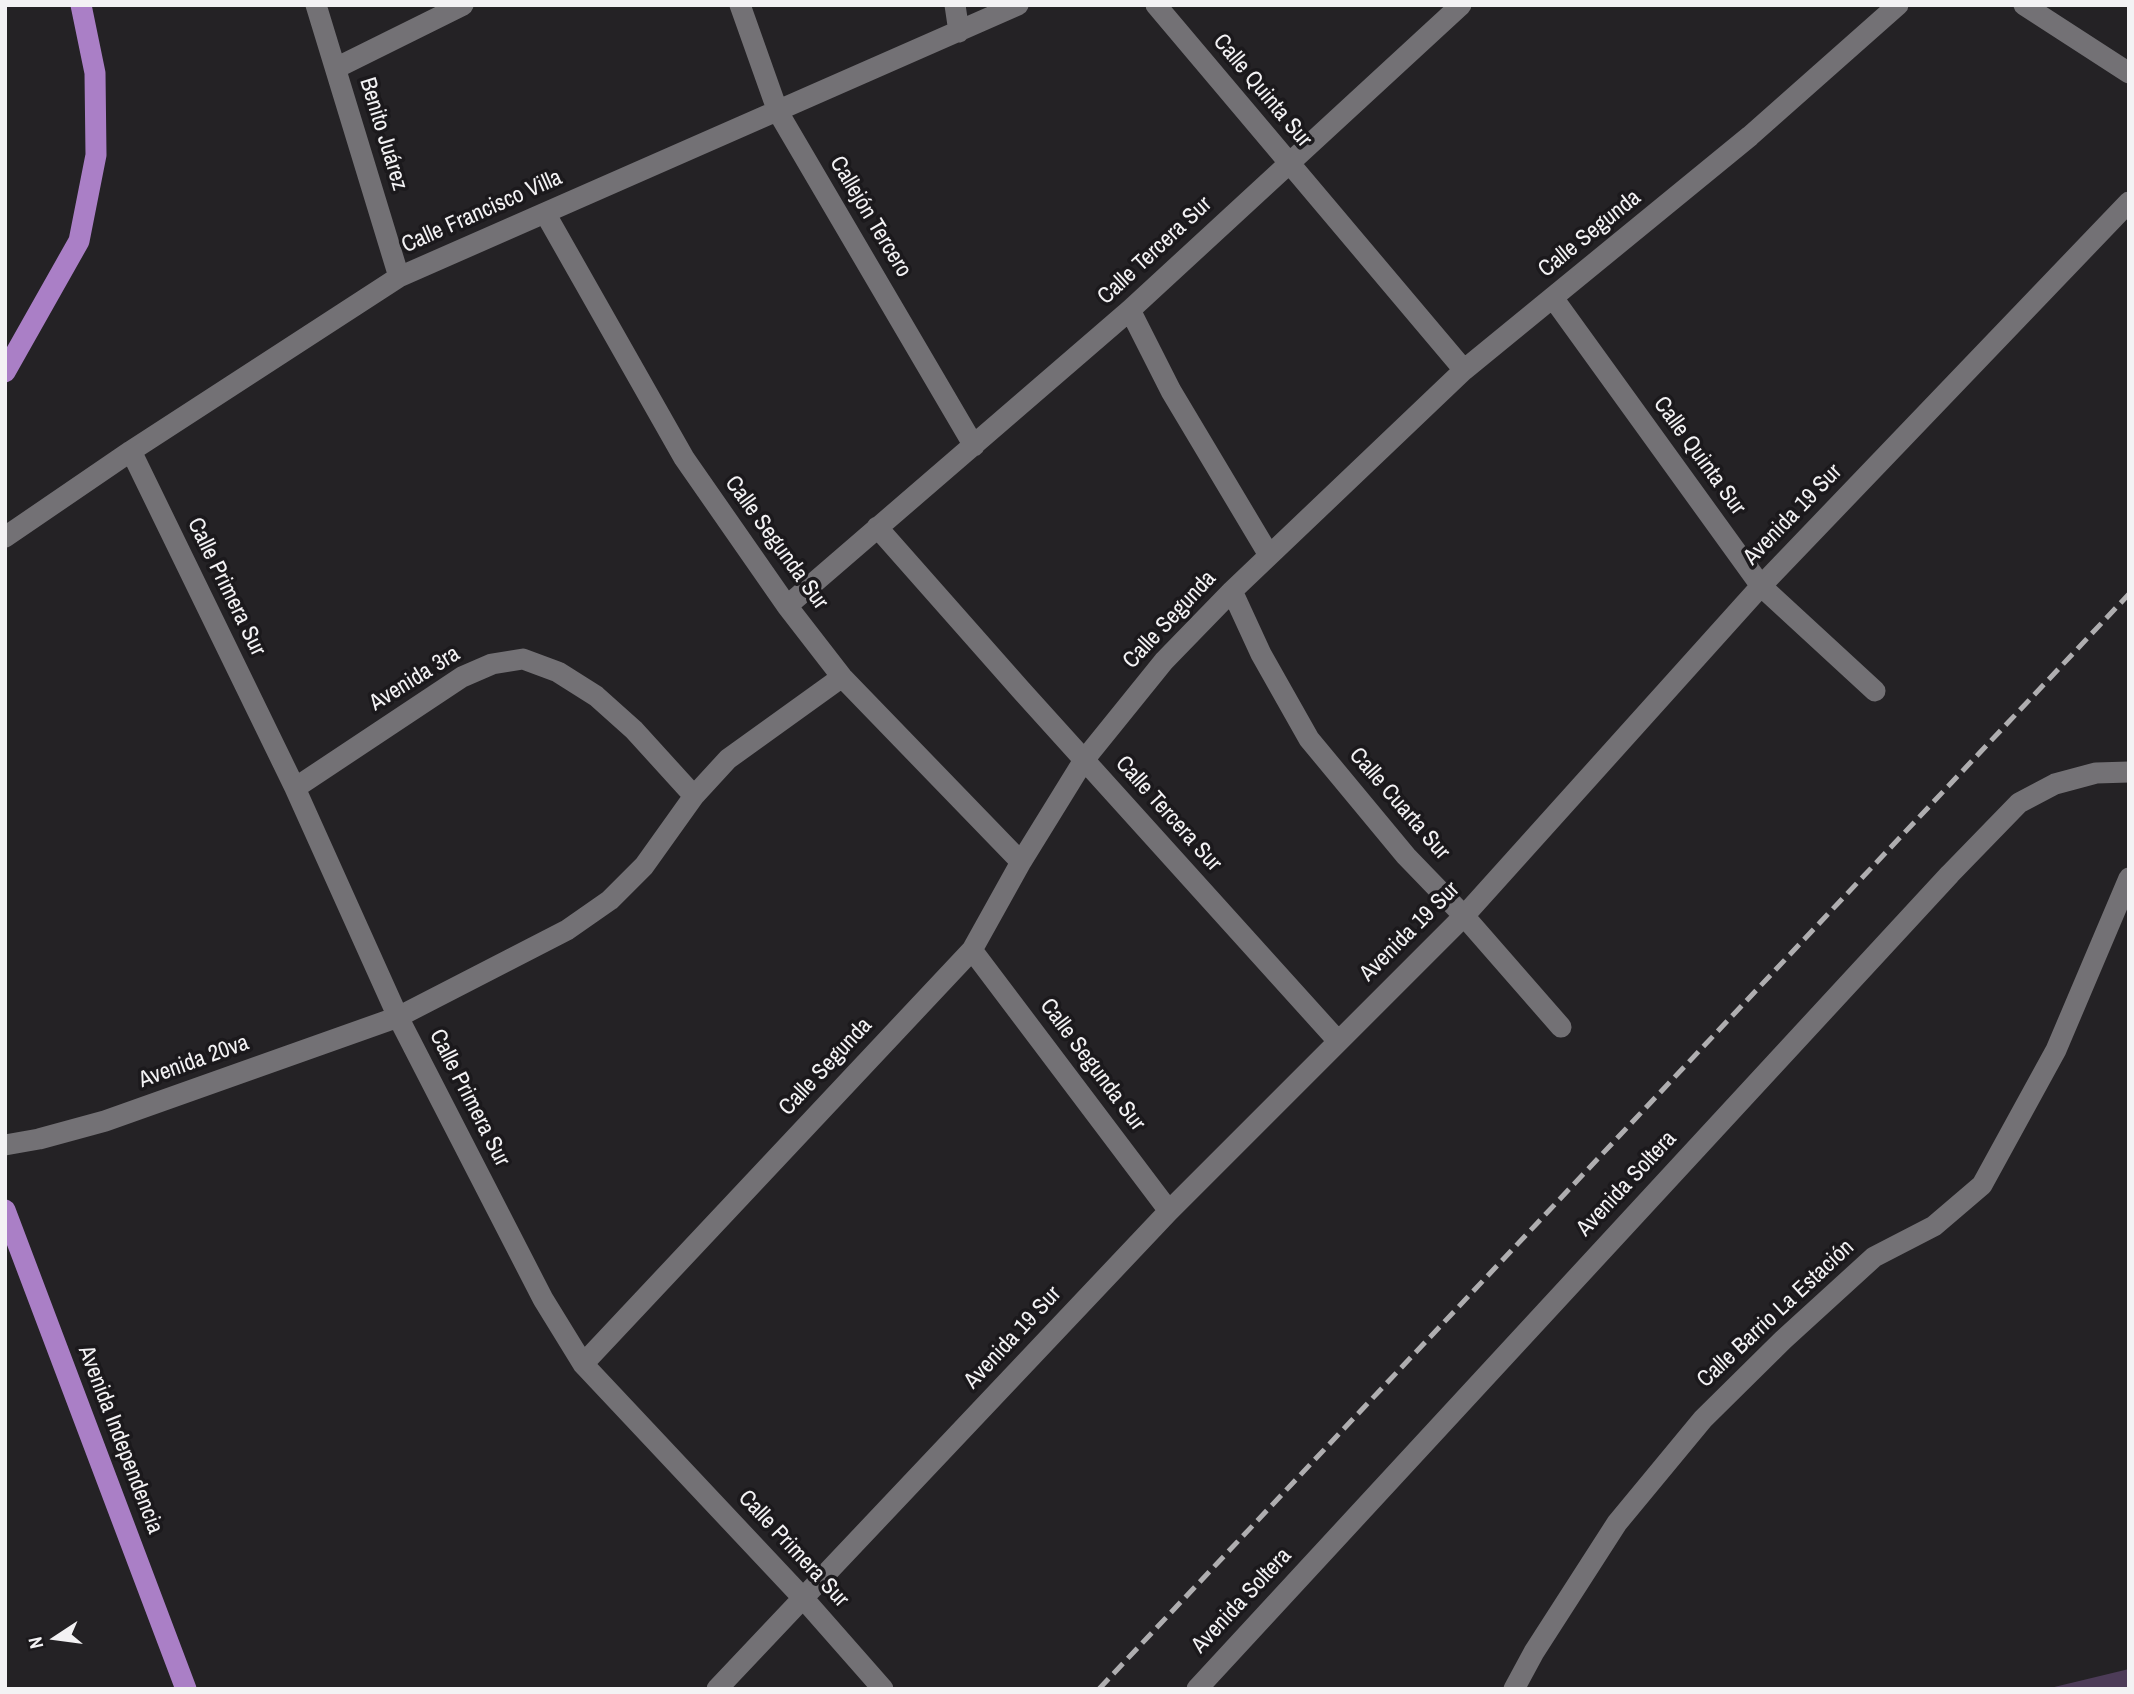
<!DOCTYPE html>
<html>
<head>
<meta charset="utf-8">
<style>
	body { margin:0 }
	#map { position:relative; width:2134px; height:1694px; overflow:hidden; background:#242225; font-family:"Archivo Narrow",sans-serif }
	canvas { display:block }
	.frame { position:absolute; inset:0; border:7px solid #f3f2f4; pointer-events:none }
	.north { position:absolute; left:21px; top:1603px; width:70px; height:70px; -webkit-text-stroke:5px #1b191c; paint-order:stroke; rotate:257deg; font-size:19px; font-weight:700; line-height:28px; text-align:center; color:#f3f2f4 }
	.north::after { content:''; display:block; margin:auto; width:24px; height:32px; background:#f3f2f4; clip-path:polygon(50% 0,100% 100%,50% 72%,0 100%) }
</style>
</head>
<body>
<div id="map">
<canvas width="2134" height="1694"></canvas>
<div class="frame"></div>
<div class="north">N</div>
</div>
<script>
const ctx = document.querySelector('canvas').getContext('2d');
ctx.lineJoin = 'round';
function fill(path, color) { ctx.fillStyle = color; ctx.fill(path, 'evenodd'); }
const poly = rows => new Path2D(rows.map(r => 'M' + r).join(''));
function strokePath(path, color, width, dash) { ctx.strokeStyle = color; ctx.lineWidth = width; ctx.lineCap = dash ? 'butt' : 'round'; ctx.setLineDash(dash || []); ctx.stroke(path); }
function write(font, color, halo, rows, align = 'center') {
  ctx.font = font + ' "Archivo Narrow",sans-serif'; ctx.lineWidth = 7; ctx.setLineDash([]); ctx.textBaseline = 'middle'; ctx.strokeStyle = halo; ctx.fillStyle = color; for (const [text, x, y, turn = 0] of rows) {
    ctx.save(); ctx.translate(x, y); ctx.rotate((+turn || 0) * Math.PI / 180); ctx.textAlign = isNaN(turn) ? turn : align; if (halo) ctx.strokeText(text, 0, 0); ctx.fillText(text, 0, 0); ctx.restore();
  }
}
const green = poly([
	[2129,1669,2129,1689,2046,1689]
]);
const minor = poly([
	[316,5,399,277],
	[740,5,778,112,974,446],
	[955,5,959,32],
	[1156,5,1464,370],
	[2024,5,2129,73],
	[336,68,463,5],
	[545,213,684,458,787,606,842,677,1021,862],
	[1553,298,1761,586,1875,691],
	[1130,310,1171,391,1269,555],
	[131,451,295,788,398,1017,543,1299,583,1364,803,1598,883,1689],
	[877,527,1021,690,1338,1041],
	[5,537,131,451,399,277,1018,5],
	[1232,591,1261,654,1309,739,1406,856,1464,916,1561,1027],
	[787,606,1130,310,1461,5],
	[295,788,462,677,492,664,523,659,558,672,596,696,634,730,694,796],
	[972,950,1169,1211],
	[5,1145,39,1139,105,1121,398,1017,567,930,610,900,644,866,694,796,728,759,842,677],
	[583,1364,972,950,1021,862,1084,760,1164,661,1232,591,1464,370,1750,136,1898,5],
	[717,1689,1169,1211,1464,916,1761,586,2129,202],
	[1197,1689,1950,874,2019,803,2055,784,2096,773,2129,772],
	[1514,1689,1534,1652,1617,1523,1703,1419,1783,1340,1874,1257,1934,1226,1982,1185,2056,1050,2129,878]
]);
const major = poly([
	[5,372,79,241,96,155,95,73,81,5],
	[5,1210,186,1689]
]);
const rail = poly([
	[1099,1689,2129,594]
]);
const streetNames = [
	["Calle Quinta Sur",1262,91,50],
	["Benito Juárez",383,134,73],
	["Calle Francisco Villa",482,212,-24],
	["Callejón Tercero",870,217,59],
	["Calle Segunda",1590,234,-39],
	["Calle Tercera Sur",1155,251,-43],
	["Calle Quinta Sur",1699,456,54],
	["Avenida 19 Sur",1793,515,-46],
	["Calle Segunda Sur",776,543,54],
	["Calle Primera Sur",226,587,64],
	["Calle Segunda",1170,620,-47],
	["Avenida 3ra",415,679,-32],
	["Calle Cuarta Sur",1399,804,49],
	["Calle Tercera Sur",1168,814,48],
	["Avenida 19 Sur",1410,932,-45],
	["Avenida 20va",194,1062,-20],
	["Calle Segunda Sur",1092,1065,53],
	["Calle Segunda",826,1067,-47],
	["Calle Primera Sur",469,1098,63],
	["Avenida Soltera",1627,1184,-47],
	["Calle Barrio La Estación",1776,1314,-43],
	["Avenida 19 Sur",1013,1338,-47],
	["Avenida Independencia",120,1440,69],
	["Calle Primera Sur",793,1549,47],
	["Avenida Soltera",1242,1601,-47]
];
fill(green, '#4d3c58');
strokePath(minor, '#737175', 21);
strokePath(major, '#aa7fc6', 21);
strokePath(rail, '#afaeb0', 5, [14, 7]);
write('23px', '#f3f2f4', '#1b191c', streetNames);
</script>
</body>
</html>
